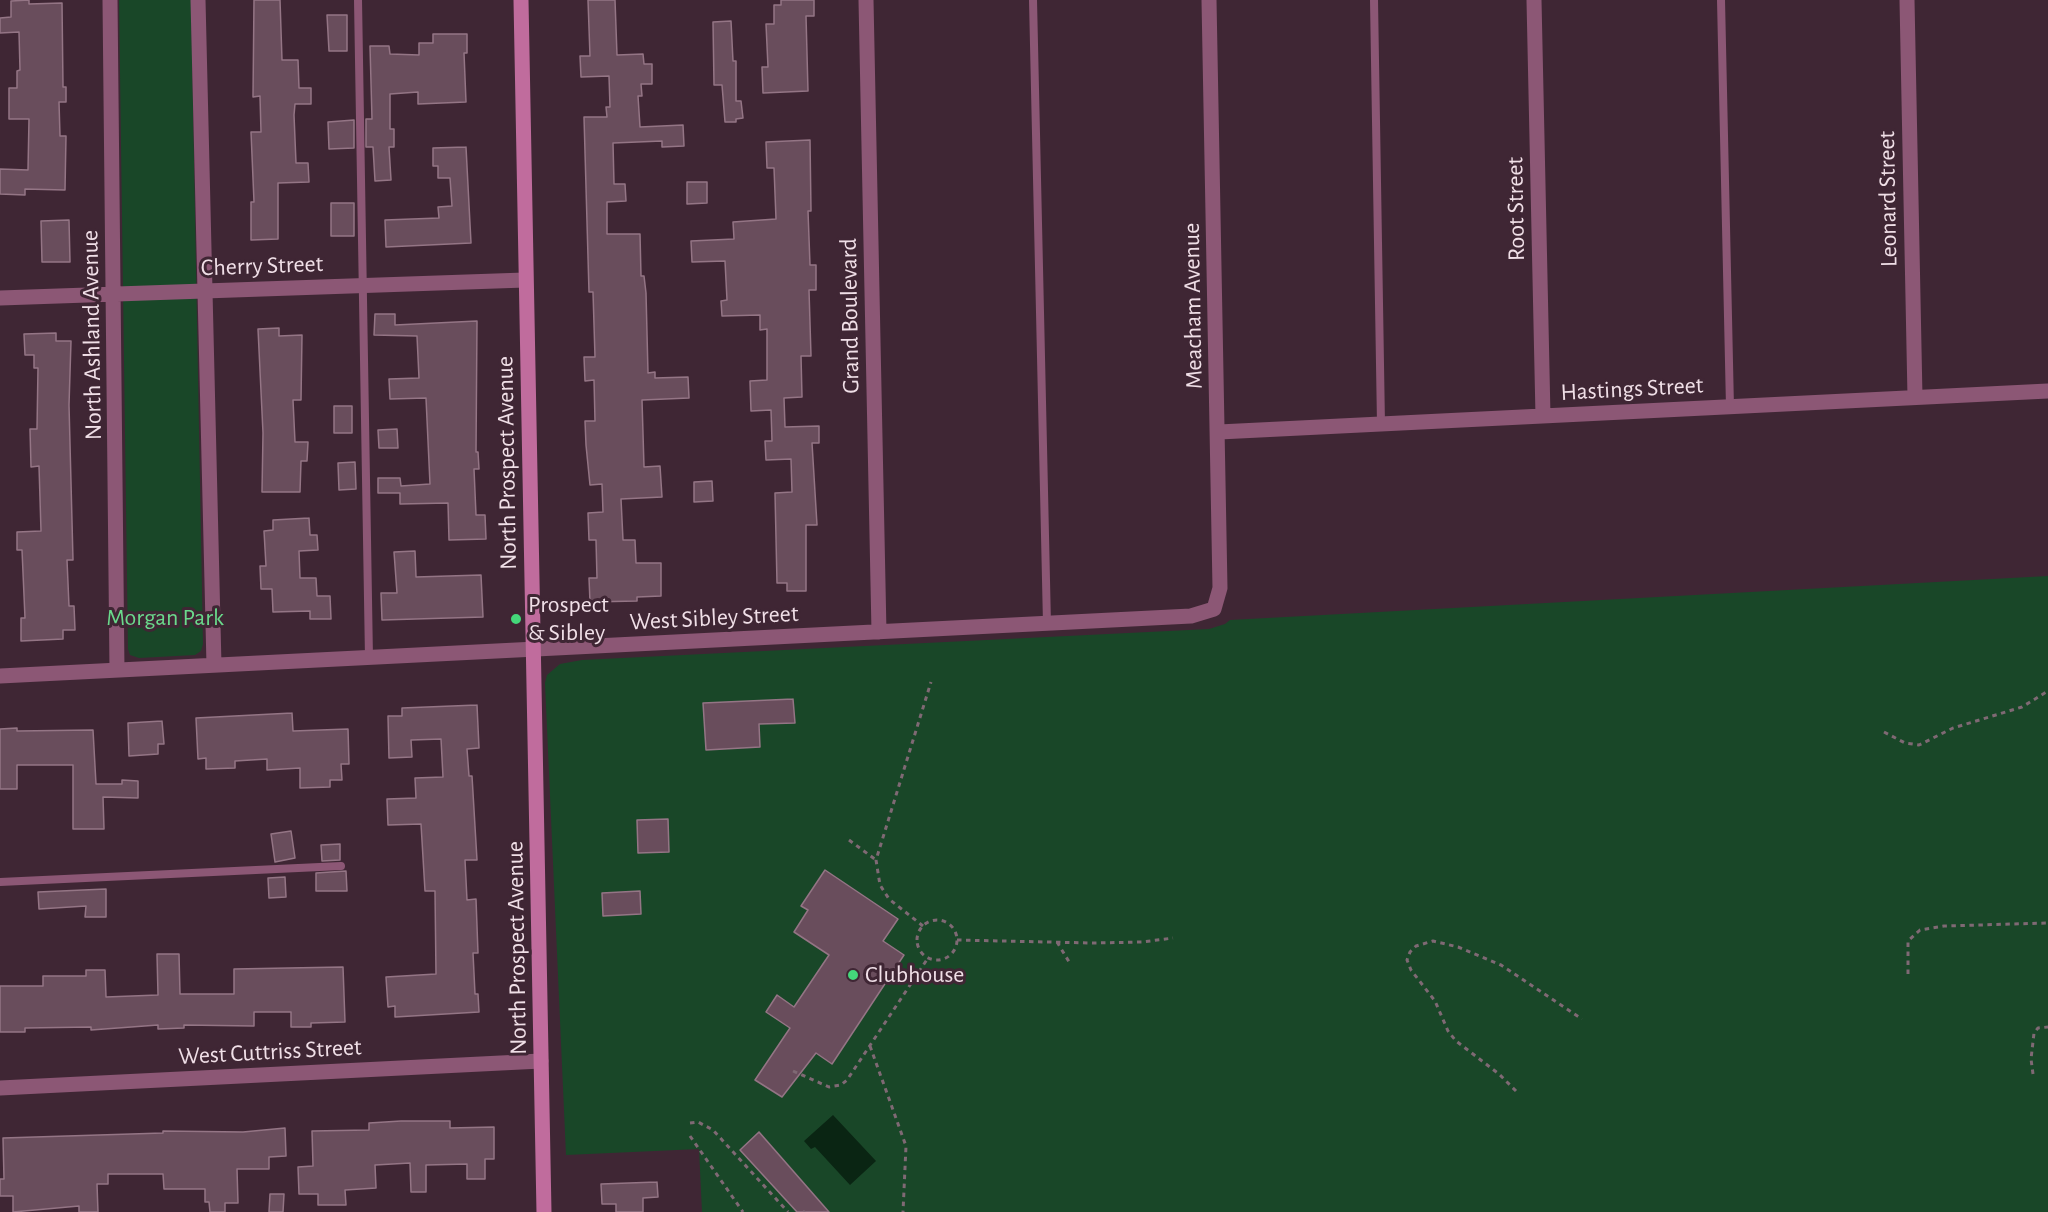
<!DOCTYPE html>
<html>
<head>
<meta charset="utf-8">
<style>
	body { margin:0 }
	canvas { display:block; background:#3f2634 }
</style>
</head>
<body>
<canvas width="2048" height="1212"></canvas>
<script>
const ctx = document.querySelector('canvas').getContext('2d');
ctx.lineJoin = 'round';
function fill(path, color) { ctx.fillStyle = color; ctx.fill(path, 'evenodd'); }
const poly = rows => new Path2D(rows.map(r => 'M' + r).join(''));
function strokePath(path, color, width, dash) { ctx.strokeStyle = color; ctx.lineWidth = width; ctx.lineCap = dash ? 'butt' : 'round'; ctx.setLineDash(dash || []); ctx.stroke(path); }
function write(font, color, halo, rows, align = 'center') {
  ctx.font = font + ' "Alegreya Sans",sans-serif'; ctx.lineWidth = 6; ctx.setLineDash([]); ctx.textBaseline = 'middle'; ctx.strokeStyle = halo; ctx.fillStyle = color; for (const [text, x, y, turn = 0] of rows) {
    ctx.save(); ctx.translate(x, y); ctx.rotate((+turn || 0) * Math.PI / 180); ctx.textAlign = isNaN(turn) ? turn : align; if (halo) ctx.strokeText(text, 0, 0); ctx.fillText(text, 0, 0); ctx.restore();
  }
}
const green = poly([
	[119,0,191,0,203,644,201,651,195,655,139,658,130,655,128,649],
	[2048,576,2048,1212,702,1212,699,1149,566,1155,545,683,547,675,560,664,582,660,1209,629,1225,624,1230,620]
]);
const water = poly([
	[833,1115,876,1161,850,1185,815,1147,811,1149,804,1141]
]);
const building = poly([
	[29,0,29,4,62,3,63,87,66,87,66,102,59,102,60,136,66,136,65,190,25,189,25,195,0,194,0,169,28,170,29,119,9,119,9,88,17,88,17,71,20,70,19,32,0,33,0,18,11,17,11,1,29,0],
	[254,0,280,0,282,60,298,60,299,88,311,88,311,104,295,104,294,115,296,163,308,163,309,182,278,183,278,239,251,240,251,202,254,202,251,132,261,132,260,96,253,97,254,0],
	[588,0,615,0,617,55,643,54,644,64,652,64,652,84,641,84,642,96,638,96,640,127,683,125,684,146,662,147,662,141,613,143,614,184,625,184,626,201,607,202,607,234,640,234,641,276,644,276,646,293,648,373,655,372,655,378,688,377,689,398,642,400,644,467,660,466,662,497,621,499,623,540,635,540,636,563,661,563,661,596,637,597,637,601,590,602,589,578,597,578,596,540,589,540,588,513,603,512,602,484,590,485,586,445,585,421,595,421,594,380,585,381,584,357,595,357,593,292,589,292,584,117,607,117,606,107,610,107,609,76,581,77,580,56,590,56,588,0],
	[781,0,814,0,814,16,806,16,808,91,763,93,762,67,768,67,766,24,774,24,774,5,781,5,781,0],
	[327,15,347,15,347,51,329,51,327,15],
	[731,21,733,61,736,61,736,101,741,101,743,118,736,119,736,122,725,122,722,85,714,85,713,22,731,21],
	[433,34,467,34,467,53,464,53,466,102,418,104,418,92,390,94,390,129,394,129,394,147,389,147,391,180,375,181,373,147,366,147,366,119,372,119,370,46,389,46,390,54,419,55,419,43,433,43,433,34],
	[354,120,354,148,329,149,328,122,354,120],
	[810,140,811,211,808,211,810,265,816,265,816,290,809,290,811,356,801,356,802,397,784,398,785,427,819,426,819,443,812,443,817,525,806,525,806,591,787,591,787,583,777,583,775,493,792,492,791,459,766,460,765,441,772,441,771,410,751,411,750,381,767,380,767,329,760,330,760,315,722,316,721,301,727,300,725,261,692,262,691,241,734,239,733,222,776,219,774,168,767,168,766,142,810,140],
	[466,147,471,243,386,247,385,220,439,218,438,207,452,206,450,178,438,178,438,166,433,166,433,148,466,147],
	[687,182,707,182,707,203,687,204,687,182],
	[331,203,354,203,354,236,331,236,331,203],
	[69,220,70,262,42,262,41,221,69,220],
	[375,314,395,314,395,325,477,321,476,452,478,452,479,469,474,469,476,515,485,515,486,539,449,540,448,503,400,504,400,493,378,493,378,478,400,478,401,486,430,484,426,398,390,399,389,379,419,378,417,336,374,335,375,314],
	[279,328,279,336,302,335,301,400,293,400,295,442,308,442,307,461,301,461,300,492,262,492,263,433,258,329,279,328],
	[56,333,56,341,71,341,69,405,73,560,67,560,69,606,74,606,75,630,63,630,63,639,21,641,21,618,25,618,22,550,17,550,17,532,41,531,39,466,31,467,30,429,37,429,38,368,34,368,34,355,25,355,24,334,56,333],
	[334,406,352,406,352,433,334,433,334,406],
	[397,429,398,448,379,448,378,430,397,429],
	[355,462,356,489,339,490,338,463,355,462],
	[712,481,713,501,694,502,694,482,712,481],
	[309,518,310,535,317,535,318,550,299,551,300,578,316,578,317,596,330,596,331,619,310,619,310,611,273,612,272,589,261,589,260,566,266,566,264,531,273,530,273,520,309,518],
	[415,551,416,577,481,575,483,617,382,620,381,593,397,593,394,552,415,551],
	[793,699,795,723,759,724,760,747,706,750,703,703,793,699],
	[477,705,479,748,467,749,469,776,472,776,477,860,465,860,467,900,476,899,478,953,473,953,475,994,478,994,479,1012,395,1017,395,1006,388,1007,386,977,436,974,435,891,425,891,421,824,388,825,387,799,416,798,415,778,443,777,441,739,411,740,412,757,389,758,388,716,402,716,402,708,477,705],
	[292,713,293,731,348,729,349,764,341,764,342,780,330,780,330,787,300,788,300,768,267,770,267,759,235,761,235,768,206,769,206,758,198,759,196,718,292,713],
	[162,721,164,744,158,744,158,754,129,756,128,723,162,721],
	[17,728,17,731,93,730,96,784,122,784,122,780,138,781,138,798,103,797,104,829,73,829,73,765,17,765,17,789,0,789,0,729,17,728],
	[668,819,669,852,638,853,637,820,668,819],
	[291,831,295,858,275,862,271,834,291,831],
	[340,844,340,860,322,861,321,845,340,844],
	[825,870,898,919,883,941,904,955,832,1064,816,1053,782,1097,755,1080,790,1028,766,1012,777,995,794,1007,829,955,794,932,808,910,801,906,825,870],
	[346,871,347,891,316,891,316,873,346,871],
	[285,877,286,897,269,898,268,878,285,877],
	[106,889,106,917,85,917,86,906,39,909,38,892,106,889],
	[640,891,641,914,603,916,602,893,640,891],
	[157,954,179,954,180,994,234,994,234,969,343,967,345,1022,311,1023,311,1027,291,1027,291,1012,254,1012,254,1026,184,1025,184,1028,158,1029,158,1025,91,1030,91,1027,25,1028,25,1032,0,1032,0,986,43,986,43,976,86,976,86,970,105,970,106,997,158,995,157,954],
	[401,1121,450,1121,450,1128,494,1127,494,1159,485,1159,485,1179,467,1179,467,1164,426,1165,426,1192,411,1192,410,1163,375,1165,376,1188,345,1190,346,1205,318,1205,318,1194,299,1194,298,1167,313,1166,312,1131,369,1130,369,1123,401,1121],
	[285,1128,286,1156,269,1157,269,1169,237,1169,238,1203,225,1203,225,1212,210,1212,209,1202,205,1202,205,1189,164,1189,163,1174,108,1174,108,1184,97,1184,98,1212,79,1212,79,1206,13,1212,13,1196,0,1196,0,1179,4,1179,3,1138,163,1133,163,1131,243,1132,285,1128],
	[759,1132,829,1212,797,1212,740,1150,759,1132],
	[657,1182,658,1197,643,1198,643,1212,616,1212,616,1204,602,1204,601,1184,657,1182],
	[270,1194,284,1194,283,1212,269,1212,270,1194]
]);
const path = poly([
	[1884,732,1905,743,1919,745,1953,728,2022,707,2048,691],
	[849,840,876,860],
	'917 940a20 20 0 1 1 40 0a20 20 0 1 1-40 0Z',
	[923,926,889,899,880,885,876,860,931,682],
	[957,940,1093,943,1142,942,1173,938],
	[1057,942,1071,965],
	[1908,974,1908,941,1920,930,1944,926,2048,923],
	[870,1046,906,1146,903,1212],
	[793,1071,829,1087,841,1085,847,1080,928,958],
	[2033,1074,2031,1059,2034,1033,2038,1028,2048,1027],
	[1516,1091,1499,1074,1456,1041,1448,1031,1435,1001,1411,970,1407,960,1410,952,1416,946,1433,941,1458,947,1501,965,1582,1019],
	[690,1123,698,1122,713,1130,788,1212],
	[690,1136,743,1212],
	[804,1212,805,1211]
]);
const lane = poly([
	[358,0,369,658],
	[1033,0,1047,624],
	[1374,0,1381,424],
	[1721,0,1730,407],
	[0,882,341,866]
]);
const street = poly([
	[110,0,117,670],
	[198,0,214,665],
	[866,0,879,632],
	[1534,0,1543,416],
	[1907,0,1915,397],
	[0,298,525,280],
	[1219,432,2048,391],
	[0,676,1191,616,1214,609,1220,588,1209,0],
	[0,1088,541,1061]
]);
const secondary = poly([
	[521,0,544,1212]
]);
const markers = [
	[516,619,6,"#44d77a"],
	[853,975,6,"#44d77a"]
];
const streetNames = [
	["Leonard Street",1888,199,-91],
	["Root Street",1516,209,-91],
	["Cherry Street",262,266,-2],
	["Meacham Avenue",1193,306,-91],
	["Grand Boulevard",850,316,-91],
	["North Ashland Avenue",92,335,-91],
	["Hastings Street",1632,389,-3],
	["North Prospect Avenue",507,463,-91],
	["West Sibley Street",714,618,-3],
	["North Prospect Avenue",517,948,-91],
	["West Cuttriss Street",270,1052,-3]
];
const poiNames = [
	["Prospect",528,605],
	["& Sibley",528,633],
	["Clubhouse",865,975]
];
const parkNames = [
	["Morgan Park",165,618]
];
fill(green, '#194728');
fill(water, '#0a2513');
fill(building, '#694d5c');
strokePath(building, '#947585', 1.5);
strokePath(path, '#7f6974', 3, [4.5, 4.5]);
strokePath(lane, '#8c5775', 8);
strokePath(street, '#8c5775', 15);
strokePath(secondary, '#c06c9d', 15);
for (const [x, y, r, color] of markers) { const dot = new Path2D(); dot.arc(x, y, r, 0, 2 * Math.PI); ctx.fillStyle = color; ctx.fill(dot); strokePath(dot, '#3f2634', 2); }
write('24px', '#f0dfe7', '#3f2634', streetNames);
write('24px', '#f0dfe7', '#3f2634', poiNames, 'left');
write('24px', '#6ada8c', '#3f2634', parkNames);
</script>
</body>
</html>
